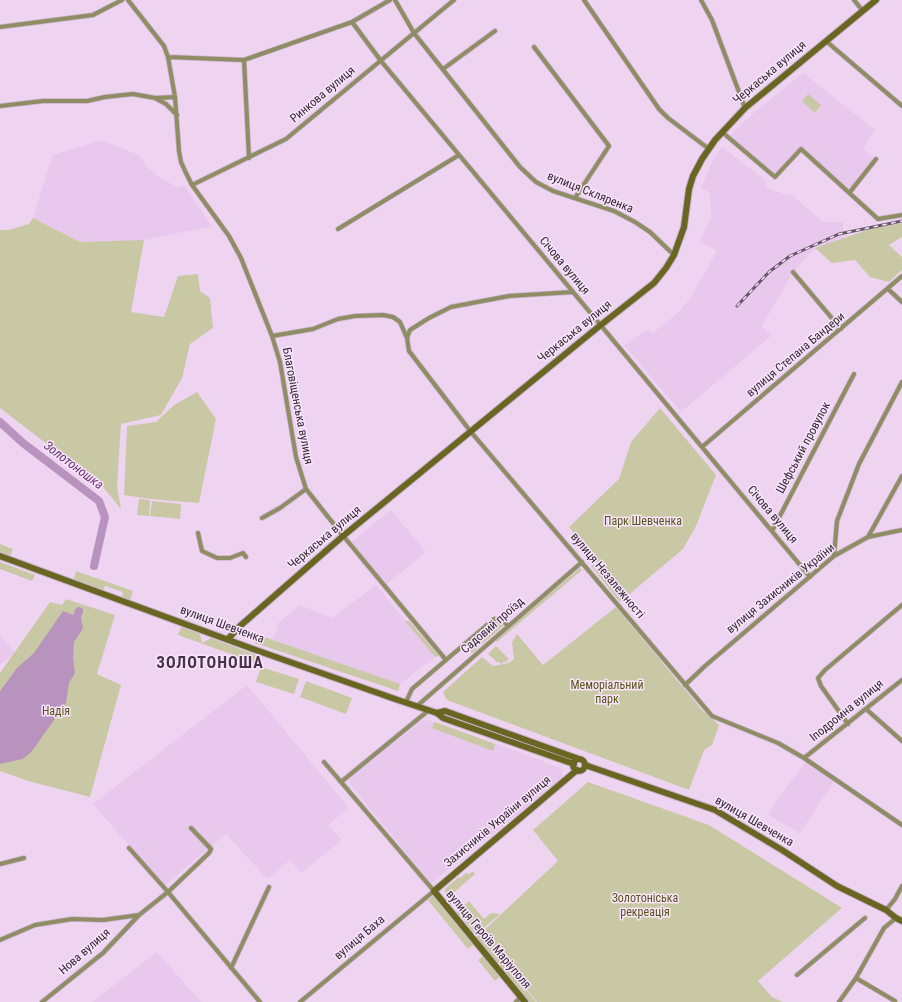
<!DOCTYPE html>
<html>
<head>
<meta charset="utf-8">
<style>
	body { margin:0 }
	canvas { display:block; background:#efd4f2 }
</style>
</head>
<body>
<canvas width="902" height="1002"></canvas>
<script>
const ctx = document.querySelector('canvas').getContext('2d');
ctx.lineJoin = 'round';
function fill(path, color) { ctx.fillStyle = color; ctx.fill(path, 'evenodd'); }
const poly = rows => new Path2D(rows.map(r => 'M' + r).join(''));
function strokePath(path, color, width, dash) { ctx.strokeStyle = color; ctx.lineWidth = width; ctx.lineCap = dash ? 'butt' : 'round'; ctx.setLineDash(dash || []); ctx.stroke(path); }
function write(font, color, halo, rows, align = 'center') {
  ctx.font = font + ' "Roboto Condensed",sans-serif'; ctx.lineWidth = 3; ctx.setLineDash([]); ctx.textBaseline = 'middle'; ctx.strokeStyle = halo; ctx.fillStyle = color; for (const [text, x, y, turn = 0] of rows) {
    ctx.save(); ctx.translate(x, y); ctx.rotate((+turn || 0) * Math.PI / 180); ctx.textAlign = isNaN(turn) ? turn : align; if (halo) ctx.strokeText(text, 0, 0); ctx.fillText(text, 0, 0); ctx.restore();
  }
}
const built = poly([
	[803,73,875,130,863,149,876,159,850,192,801,150,775,177,728,137,757,110],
	[101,140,139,155,147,167,158,176,178,188,184,185,212,226,144,240,80,242,33,218,48,169,53,155],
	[722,147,765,180,766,187,786,195,792,195,823,222,843,222,844,238,812,251,793,272,762,326,771,336,681,412,624,345,648,329,653,333,679,312,691,297,717,251,700,242,711,218,710,193,701,188,713,159],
	[391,510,426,552,387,584,351,542],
	[376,585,435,657,400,684,273,640,278,623,300,605,332,618],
	[0,635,15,653,0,665],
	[247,685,349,808,328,825,342,840,301,873,290,860,267,879,226,834,164,886,93,804],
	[423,720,431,721,524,754,561,768,562,771,562,778,558,782,431,883,349,783,351,778],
	[806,762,834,781,800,833,769,815,776,801],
	[157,952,201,1002,92,1002]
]);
const green = poly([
	[808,94,821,105,815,113,802,101],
	[33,218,80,242,144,240,131,312,164,317,178,276,198,274,200,291,210,298,213,328,190,344,182,378,161,415,121,424,117,486,121,509,103,487,0,408,0,230,9,230,29,224],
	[902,223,902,237,889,245,902,257,902,270,889,282,870,277,855,260,832,263,815,248,870,229],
	[197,392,216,419,199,503,150,499,124,495,127,426,156,422,174,405],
	[660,408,716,475,696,526,683,549,625,598,569,527,619,479,631,442],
	[139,499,150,500,149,516,137,515],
	[152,501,181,504,180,519,150,516],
	[0,544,13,549,10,556,0,553],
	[0,562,35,575,32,581,0,569],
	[594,564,622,599,620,602,591,566],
	[580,568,582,570,497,642,495,640],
	[76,571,133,591,130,600,122,596,123,592,105,586,103,590,74,579],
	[66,599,115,615,97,674,121,685,90,797,28,781,0,771,0,673,50,602,62,605],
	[616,607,702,710,719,725,712,745,704,750,689,790,447,700,444,695,443,692,482,657,493,666,509,663,514,659,512,642,517,634,543,665],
	[499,620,504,625,472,653,466,646,494,622],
	[405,621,409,621,439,656,435,657],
	[181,627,200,634,202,643,211,638,258,656,256,663,178,635],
	[258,635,273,640,400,684,398,691,255,643],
	[496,646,509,659,505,663,504,661,502,664,499,662,498,663,488,654],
	[261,667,299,679,294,694,256,682],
	[306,681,352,698,346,714,300,697],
	[435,722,495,744,493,751,432,728],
	[588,782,709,825,842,908,758,981,772,997,783,1002,537,1002,481,933,558,861,533,830],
	[473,871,475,874,450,896,455,902,450,905,447,900,445,889,459,877,460,878,466,873,469,874],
	[433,896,473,945,468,949,428,900],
	[469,901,484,919,491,913,500,914,479,932,536,1002,529,1002,476,938,479,933,475,935,463,918,456,912],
	[483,956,500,976,495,981,478,960]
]);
const water = poly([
	[63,611,81,618,83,628,74,642,73,659,75,673,69,683,66,703,32,751,23,759,0,764,0,691,17,668,34,653]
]);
const river = poly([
	[0,422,23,443,99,501,105,517,94,566],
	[74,625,79,611]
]);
const street = poly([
	[128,0,164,46,168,57,175,97,179,151,181,162,186,173,192,185,229,236,241,258,272,336,280,362,296,457,306,489,340,532,446,660],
	[395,0,414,33,520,167,536,182,553,191,614,211,635,222,650,232,674,255],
	[584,0,659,109,668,118,709,149],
	[701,0,712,20,745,108],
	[854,0,862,10],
	[352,22,381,61,810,577],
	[0,27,93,15,122,0],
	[826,41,902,106],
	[534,47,609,146,575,198],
	[168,57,244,60],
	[443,69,495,31],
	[155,98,175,97],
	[0,106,43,101,87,101,105,97,133,94,155,98,166,104,177,115],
	[722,132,775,177,801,149,878,219,902,215],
	[249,158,244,60,352,22,390,0],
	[192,185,286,139,454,0],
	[850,192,876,159],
	[338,229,459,155],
	[793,272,841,329],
	[888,289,902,302],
	[272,336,313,329,338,319,355,316,383,315,393,317,400,322,407,338,409,351,471,432,712,716,778,743,804,758,902,825],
	[407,338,410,330,429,318,451,307,509,296,573,292],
	[702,447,902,276],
	[262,518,280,508,306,489],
	[772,531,854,374],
	[198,533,202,551,217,558,230,558,243,553,246,557],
	[868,537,902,476],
	[834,556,837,521,859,464,902,382],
	[685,685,705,666,834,556,868,537,902,530],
	[406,702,412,689,494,619,502,619,508,626],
	[417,706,582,562],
	[866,709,902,741],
	[848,724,821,686,818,678,825,670,902,605],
	[804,758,902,680],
	[341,782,429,710],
	[129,848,168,892,260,1002],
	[0,864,24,858],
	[886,910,895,899,902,886],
	[0,940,35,925,72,919,103,920,139,915],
	[231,968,269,887],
	[797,975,865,918],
	[856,978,895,1001],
	[42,1002,103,953,139,915,168,892,209,853,211,849,191,828],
	[300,1002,434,891,324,762],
	[516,1002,521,997],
	[839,1002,856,978,884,928,896,918]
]);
const secondary = poly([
	[0,556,253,649,395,699,437,713,443,718,574,764],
	[228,639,240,626,343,536,597,328,654,283,666,268,674,255,684,227,689,189,693,176,702,159,715,140,745,108,876,0],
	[437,713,445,711,579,759],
	'573 765a6 6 0 1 1 12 0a6 6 0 1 1-12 0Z',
	[585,765,715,810,782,850,837,886,886,910,896,918,902,921],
	[525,1002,434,891,577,770]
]);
const rail = poly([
	[737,306,769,272,790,256,839,234,902,221]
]);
const streetNames = [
	["Черкаська вулиця",770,73,-40],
	["Ринкова вулиця",323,95,-40],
	["вулиця Скляренка",590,193,22],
	["Січова вулиця",564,266,50],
	["Черкаська вулиця",575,332,-39],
	["вулиця Степана Бандери",796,355,-40],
	["Благовіщенська вулиця",297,406,79],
	["Шефський провулок",804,448,-62],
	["Січова вулиця",772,515,50],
	["Черкаська вулиця",325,538,-40],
	["вулиця Незалежності",607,576,50],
	["вулиця Захисників України",781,589,-39],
	["вулиця Шевченка",222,625,20],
	["Садовий проїзд",493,626,-41],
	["Іподромна вулиця",847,711,-39],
	["Захисників України вулиця",498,822,-40],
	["вулиця Шевченка",754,822,30],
	["вулиця Баха",360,938,-40],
	["вулиця Героїв Маріуполя",488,940,50],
	["Нова вулиця",85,952,-41]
];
const parkNames = [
	["Парк Шевченка",643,522],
	["Меморіальний",607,686],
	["парк",607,700],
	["Надія",56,712],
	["Золотоніська",645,899],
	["рекреація",645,913]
];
const waterNames = [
	["Золотоношка",73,466,37]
];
const districtNames = [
	["ЗОЛОТОНОША",210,664]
];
fill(built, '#e8c8ec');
fill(green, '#c8c8a5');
fill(water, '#b893bd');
strokePath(river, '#b893bd', 8);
strokePath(street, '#c9b2cc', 5.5);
strokePath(secondary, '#c9b2cc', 8);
strokePath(street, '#8e8d63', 4);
strokePath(secondary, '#686621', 6);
strokePath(rail, '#655767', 3);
strokePath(rail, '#f9e4fc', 1.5, [4.5]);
write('12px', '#322833', '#f9e4fc', streetNames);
write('12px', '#565416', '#f9e4fc', parkNames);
write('italic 13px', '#67386e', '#f9e4fc', waterNames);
ctx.letterSpacing = '1px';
write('bold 16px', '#47324a', '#f9e4fc', districtNames);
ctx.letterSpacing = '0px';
</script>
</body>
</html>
